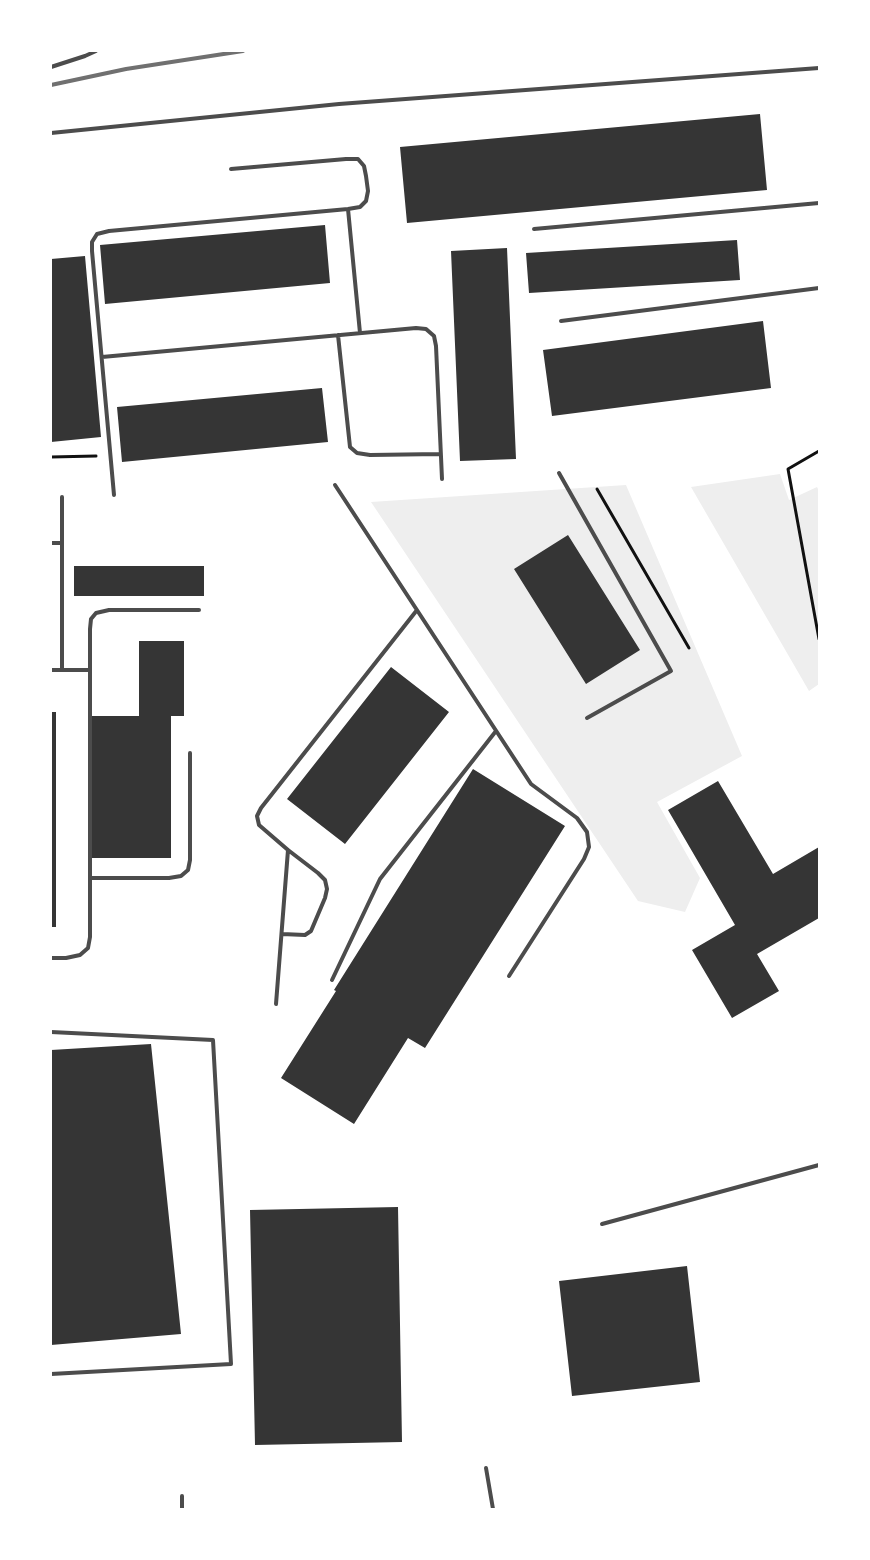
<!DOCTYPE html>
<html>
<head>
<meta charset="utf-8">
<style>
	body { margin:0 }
	#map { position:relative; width:870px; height:1560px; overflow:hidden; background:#fff; font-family:Commissioner,sans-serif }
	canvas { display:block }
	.frame { position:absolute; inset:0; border:52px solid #fff; pointer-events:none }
</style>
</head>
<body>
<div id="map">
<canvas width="870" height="1560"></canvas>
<div class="frame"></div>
</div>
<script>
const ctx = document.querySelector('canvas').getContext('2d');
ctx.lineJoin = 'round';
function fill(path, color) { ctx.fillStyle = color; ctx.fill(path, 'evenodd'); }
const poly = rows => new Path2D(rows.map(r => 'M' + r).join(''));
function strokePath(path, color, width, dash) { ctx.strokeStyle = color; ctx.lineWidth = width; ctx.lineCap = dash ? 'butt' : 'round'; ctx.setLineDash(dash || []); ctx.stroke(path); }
const green = poly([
	[780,474,789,500,817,487,819,491,819,684,809,691,691,487],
	[626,485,742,756,657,802,700,878,685,912,638,901,371,502]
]);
const building = poly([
	[760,114,767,190,407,223,400,147],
	[325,225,330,283,105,304,100,245],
	[737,240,740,280,529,293,526,253],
	[507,248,516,459,460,461,451,251],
	[85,256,101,437,51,442,51,259],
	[763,321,771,388,552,416,543,350],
	[322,388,328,442,122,462,117,407],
	[568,535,640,650,586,684,514,569],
	[74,566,204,566,204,596,74,596],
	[139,641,184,641,184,716,171,716,171,858,92,858,92,716,139,716],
	[391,667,449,712,345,844,287,799],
	[51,712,56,712,56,927,51,927],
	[473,769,565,826,425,1048,408,1038,354,1124,281,1078,336,991,334,990],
	[718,781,773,874,819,847,819,918,757,954,779,991,732,1018,692,950,735,925,668,810],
	[151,1044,181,1334,51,1345,51,1050],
	[398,1207,402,1442,255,1445,250,1210],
	[687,1266,700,1382,572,1396,559,1281]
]);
const path = poly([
	[819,451,788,469,819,639],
	[51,457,96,456],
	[597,489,689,648]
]);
const service = poly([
	[51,67,85,56,96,51],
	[51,133,339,104,819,68],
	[348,209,360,333],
	[534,229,819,203],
	[561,321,819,288],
	[338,335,350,447,357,453,370,455,440,454],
	[102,357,416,328,426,329,434,336,436,346,442,479],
	[559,473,671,671,587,718],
	[335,485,531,784,577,818,587,832,589,847,584,859,509,976],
	[114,495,92,251,92,242,97,234,109,231,348,209,360,207,366,201,368,191,366,176,364,166,358,159,346,159,231,169],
	[62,497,62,670],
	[51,543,62,543],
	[51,670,90,670,90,937,88,948,80,955,66,958,51,958],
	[90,670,90,629,91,619,96,613,109,610,199,610],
	[90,878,169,878,181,876,188,870,190,860,190,753],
	[282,934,305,935,311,931,325,898,327,889,325,880,318,873,288,850],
	[332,980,380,879,496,731],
	[276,1004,288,850,259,825,257,816,261,808,417,610],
	[51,1032,213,1040,231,1364,51,1374],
	[602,1224,819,1165],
	[486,1468,493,1509],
	[182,1496,182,1509]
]);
const rail = poly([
	[51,85,126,69,243,51]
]);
fill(green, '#eee');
fill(building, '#353535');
strokePath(path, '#111', 3);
strokePath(service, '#4c4c4c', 4);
strokePath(rail, '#707070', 4);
</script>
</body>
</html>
